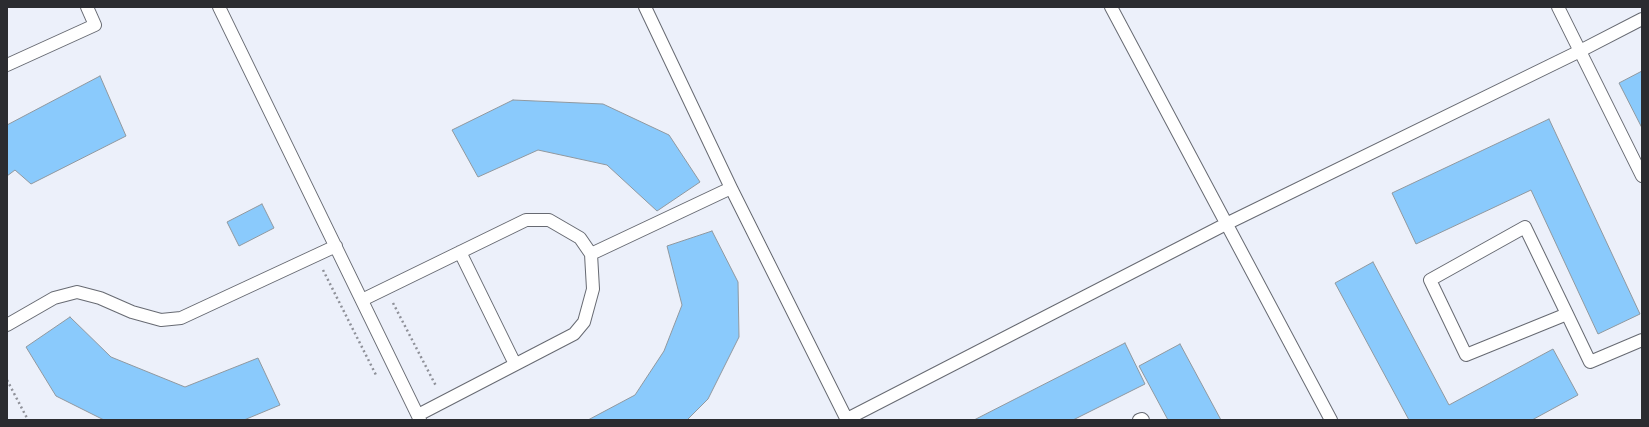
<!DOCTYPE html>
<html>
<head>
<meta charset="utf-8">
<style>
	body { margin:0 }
	#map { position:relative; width:1649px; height:427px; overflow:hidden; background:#ecf0fa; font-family:"IBM Plex Sans",sans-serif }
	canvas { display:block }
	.frame { position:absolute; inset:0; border:8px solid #2b2c30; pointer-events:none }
</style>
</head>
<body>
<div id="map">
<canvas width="1649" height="427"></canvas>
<div class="frame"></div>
</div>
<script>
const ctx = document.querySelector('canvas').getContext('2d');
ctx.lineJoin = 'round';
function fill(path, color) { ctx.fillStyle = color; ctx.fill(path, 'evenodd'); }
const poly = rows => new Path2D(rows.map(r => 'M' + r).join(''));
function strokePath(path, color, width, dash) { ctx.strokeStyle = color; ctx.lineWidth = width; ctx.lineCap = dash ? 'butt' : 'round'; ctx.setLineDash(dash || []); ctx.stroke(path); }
const building = poly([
	[1642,71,1642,128,1619,83,1642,71],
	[100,76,126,136,31,184,15,170,7,176,7,125,100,76],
	[513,100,603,104,669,135,700,182,657,211,607,165,538,150,478,177,452,130,513,100],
	[1549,119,1640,314,1598,334,1531,190,1416,244,1392,193,1549,119],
	[262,204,274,228,239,246,227,222,262,204],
	[712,231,738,282,739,337,708,399,687,420,588,420,635,395,664,351,682,305,667,246,712,231],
	[1373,262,1449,405,1553,349,1578,395,1532,420,1409,420,1335,283,1373,262],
	[70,317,111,357,185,387,258,358,280,405,244,420,104,420,56,396,26,347,70,317],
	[1125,343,1145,384,1073,420,974,420,1125,343],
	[1180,344,1221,420,1168,420,1139,366,1180,344]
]);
const path = poly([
	[323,270,377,377],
	[393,303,436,386],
	[7,380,28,420]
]);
const service = poly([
	[219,7,420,420],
	[645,7,731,188,847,420],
	[1111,7,1331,420],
	[1558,7,1642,176],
	[7,65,95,25,87,7],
	[460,252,515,364],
	[591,254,731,188],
	[362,300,526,220,549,220,580,238,591,254,593,289,584,322,574,334,418,415],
	[1567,314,1466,355,1430,280,1525,227,1567,314,1590,362,1642,340],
	[7,325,54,298,77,292,100,298,132,312,161,320,181,318,336,246],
	[847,419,1226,224,1580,51,1642,19],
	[1139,420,1142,419,1143,420]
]);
fill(building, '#8acafc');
strokePath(building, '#90989f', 1);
strokePath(service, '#676a72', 14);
strokePath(path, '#8f9199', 2.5, [2, 3]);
strokePath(service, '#fff', 12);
</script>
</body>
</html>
